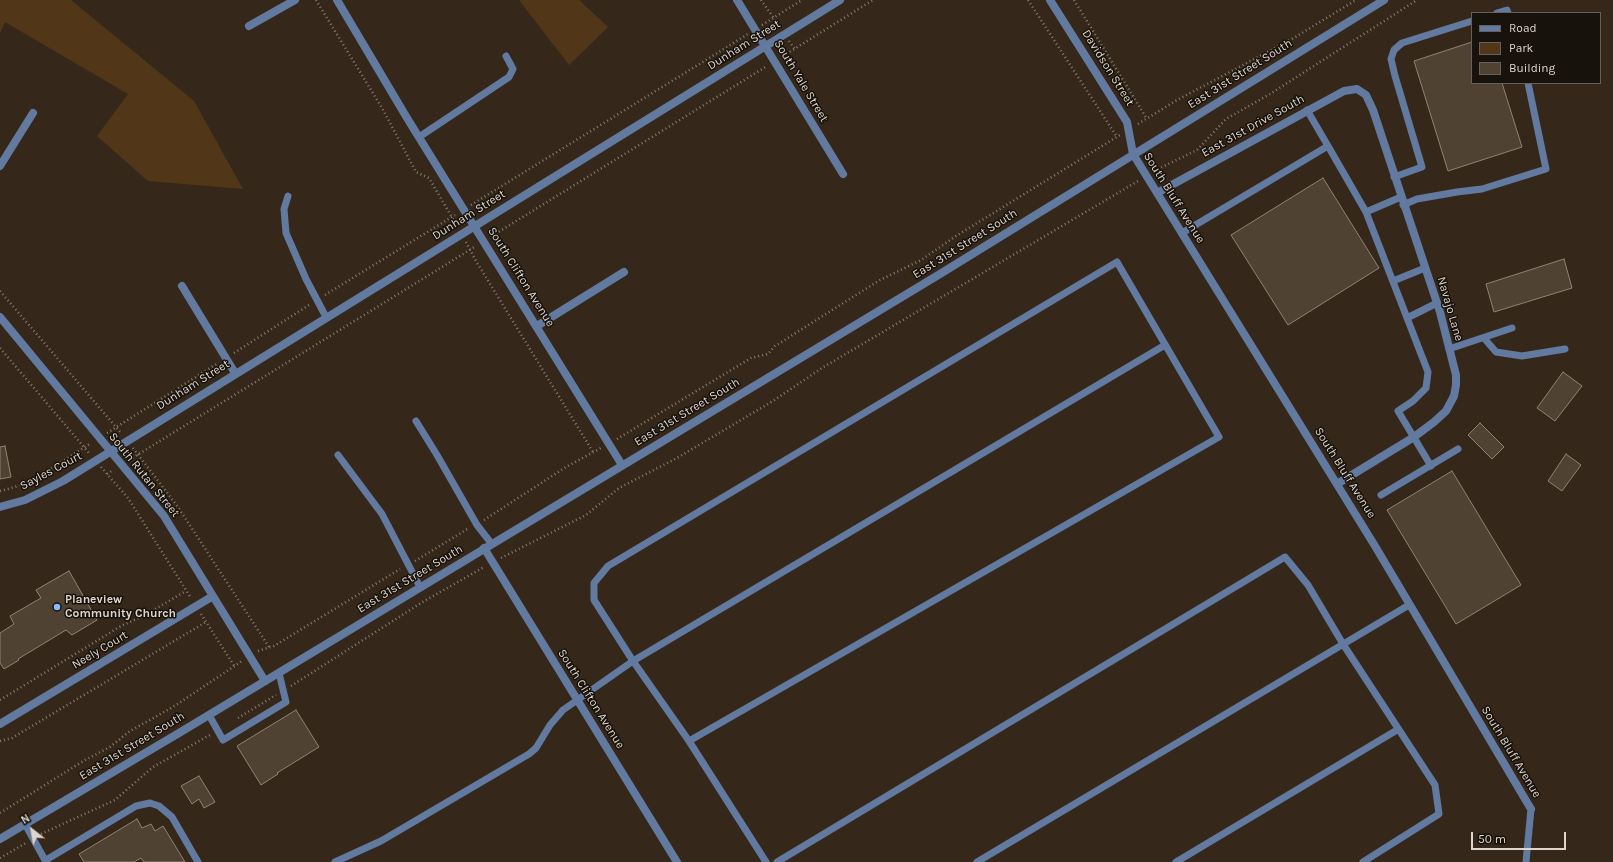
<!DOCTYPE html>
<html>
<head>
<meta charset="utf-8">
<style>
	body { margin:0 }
	#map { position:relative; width:1613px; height:862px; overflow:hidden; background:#35281a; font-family:Karla,sans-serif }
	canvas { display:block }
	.legend { position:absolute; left:1471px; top:12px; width:130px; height:72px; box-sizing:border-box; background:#18120c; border:1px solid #676059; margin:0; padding:5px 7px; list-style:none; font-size:12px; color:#ded6cd }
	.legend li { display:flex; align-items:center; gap:8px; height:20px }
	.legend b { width:20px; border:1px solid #676059 }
	.north { position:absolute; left:12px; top:810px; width:40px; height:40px; -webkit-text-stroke:3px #18120c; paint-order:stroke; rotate:329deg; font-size:11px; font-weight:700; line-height:16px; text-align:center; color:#ded6cd }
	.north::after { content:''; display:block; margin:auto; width:14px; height:18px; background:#ded6cd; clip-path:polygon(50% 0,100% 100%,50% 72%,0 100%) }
	.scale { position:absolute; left:1471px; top:832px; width:95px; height:18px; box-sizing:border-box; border:2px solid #ded6cd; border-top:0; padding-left:5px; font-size:12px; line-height:14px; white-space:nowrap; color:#ded6cd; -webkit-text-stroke:3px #18120c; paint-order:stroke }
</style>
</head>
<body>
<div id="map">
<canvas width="1613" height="862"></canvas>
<ul class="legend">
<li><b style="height:5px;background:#627a9f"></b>Road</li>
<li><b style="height:11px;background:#513717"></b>Park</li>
<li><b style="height:11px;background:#4f4233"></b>Building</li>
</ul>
<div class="north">N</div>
<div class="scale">50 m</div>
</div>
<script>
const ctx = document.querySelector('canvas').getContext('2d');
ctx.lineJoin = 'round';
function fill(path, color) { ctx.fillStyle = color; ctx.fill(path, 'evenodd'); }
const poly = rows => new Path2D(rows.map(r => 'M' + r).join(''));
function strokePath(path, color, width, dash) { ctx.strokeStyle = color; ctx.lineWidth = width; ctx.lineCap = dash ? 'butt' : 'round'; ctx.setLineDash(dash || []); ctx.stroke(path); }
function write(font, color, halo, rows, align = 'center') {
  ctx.font = font + ' Karla,sans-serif'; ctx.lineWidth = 3; ctx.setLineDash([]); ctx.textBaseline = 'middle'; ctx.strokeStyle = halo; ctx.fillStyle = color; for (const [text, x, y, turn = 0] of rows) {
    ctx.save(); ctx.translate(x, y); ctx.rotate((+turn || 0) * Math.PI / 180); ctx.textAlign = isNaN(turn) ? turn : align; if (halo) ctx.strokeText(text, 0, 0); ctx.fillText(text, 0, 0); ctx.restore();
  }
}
const green = poly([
	[0,0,71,0,194,101,243,189,148,181,97,136,128,94,5,22,0,33],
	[519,0,579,0,608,27,569,65]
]);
const building = poly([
	[1472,42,1472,83,1502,83,1522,147,1448,171,1414,61,1472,42],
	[1323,178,1379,268,1288,325,1231,235,1323,178],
	[1564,259,1572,288,1494,312,1486,284,1564,259],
	[1563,372,1582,386,1555,421,1537,408,1563,372],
	[1480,423,1504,447,1492,459,1468,435,1480,423],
	[5,446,11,477,0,479,0,447,5,446],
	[1566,454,1581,465,1562,491,1548,481,1566,454],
	[1452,471,1521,585,1456,624,1387,510,1452,471],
	[69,571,97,620,72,635,66,630,18,659,19,660,4,669,0,663,0,633,14,624,10,616,41,598,36,590,69,571],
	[296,710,319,747,277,773,278,774,261,785,237,746,296,710],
	[199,776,215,802,204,808,199,799,192,804,181,786,199,776],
	[137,819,142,828,151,824,155,831,163,826,185,862,144,862,141,858,134,862,84,862,79,854,137,819]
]);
const path = poly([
	[316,0,382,108,416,172,429,178,457,226],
	[761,0,780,27],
	[1028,0,1117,137],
	[1074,0,1147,119],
	[762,25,802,0],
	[789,41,795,49],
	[783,56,873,0],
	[1138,124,1177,100,1292,39,1356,0],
	[1154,171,1197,150,1226,119,1270,94,1417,0],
	[471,205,748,34],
	[492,236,767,66],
	[466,242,476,261,593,452],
	[0,291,121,433],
	[325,295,455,215],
	[0,348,89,453],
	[234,353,309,305],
	[107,433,218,363],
	[617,439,751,358,768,354,775,346,880,280,921,260,956,236,1120,135],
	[133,448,178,507,269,647],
	[129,460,476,246],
	[101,467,128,498,191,598],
	[107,474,113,470],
	[0,491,15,487,40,476,91,443],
	[484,520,566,467,601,448],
	[501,558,586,515,619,488,677,458,773,401,822,368,1138,181],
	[415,561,469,528],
	[201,614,235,667],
	[258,651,274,646,400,569],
	[291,686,421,603,484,567],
	[0,700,121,626,145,615,186,591],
	[238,718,276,695],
	[0,741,12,738,206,622],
	[0,813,85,760,110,747,130,731,173,707,242,661],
	[41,834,115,800,153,767,210,735],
	[0,858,26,843]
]);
const service = poly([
	[1497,13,1507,10,1508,13],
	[419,137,509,77,513,69,506,56],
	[1328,146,1366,212,1428,372,1426,388,1413,401,1398,411,1431,466],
	[1394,177,1422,167,1395,76,1391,59,1394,50,1402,43,1472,21],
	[288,196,284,209,286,233,306,279,326,317],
	[1403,205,1417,199,1457,192,1482,189,1546,169,1528,83],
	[1366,212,1401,197],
	[1182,233,1328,146,1307,110],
	[1393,281,1425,268],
	[1407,318,1437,303],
	[1484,338,1496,352,1522,356,1565,349],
	[1449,349,1512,328],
	[416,421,437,455,477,525,491,543],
	[338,455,382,514,420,587],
	[1381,495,1458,449],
	[209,715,223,740,286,702,279,673],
	[689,741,1219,437,1117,262,608,566,594,583,594,600,633,661,689,741,766,862],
	[25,824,46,862],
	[46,860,136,806,150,803,159,806,172,817,198,862],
	[335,862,381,841,529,754,536,748,550,725,563,710,633,661,1165,345],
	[777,862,1285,557,1308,585,1343,644,1435,785,1439,814,1363,862],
	[977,862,1409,605],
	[1176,862,1397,730],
	[1526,862,1531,809]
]);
const minor = poly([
	[337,0,407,118,622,465],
	[737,0,843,174],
	[1050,0,1127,122,1133,154,1375,546,1531,809],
	[249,26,295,0],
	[0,166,33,113],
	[1157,193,1344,91,1357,89,1366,95,1373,110,1440,312,1456,375,1456,385,1454,396,1446,411,1434,422,1414,437,1337,484],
	[182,286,235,373],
	[0,317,164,516,265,681],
	[537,326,624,272],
	[0,507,25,500,63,481,840,0],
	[484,548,677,862],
	[0,724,213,596]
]);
const tertiary = poly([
	[0,839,179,733,940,274,1384,0]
]);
const markers = [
	[57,607,4,"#8db9fc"]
];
const streetNames = [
	["Dunham Street",744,45,-32],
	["Davidson Street",1108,68,58],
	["East 31st Street South",1240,74,-32],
	["South Yale Street",801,81,59],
	["East 31st Drive South",1253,126,-29],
	["South Bluff Avenue",1174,198,58],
	["Dunham Street",469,215,-32],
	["East 31st Street South",965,244,-32],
	["South Clifton Avenue",521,277,58],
	["Navajo Lane",1450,309,74],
	["Dunham Street",193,385,-32],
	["East 31st Street South",687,412,-31],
	["Sayles Court",51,471,-28],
	["South Bluff Avenue",1345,473,58],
	["South Rutan Street",144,475,51],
	["East 31st Street South",410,579,-31],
	["Neely Court",100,650,-31],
	["South Clifton Avenue",591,699,58],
	["East 31st Street South",132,746,-31],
	["South Bluff Avenue",1511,752,59]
];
const poiNames = [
	["Planeview",65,600],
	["Community Church",65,614]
];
fill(green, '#513717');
fill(building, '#4f4233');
strokePath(building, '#928272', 1);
strokePath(path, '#877d71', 2.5, [1, 3]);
strokePath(service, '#627a9f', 7);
strokePath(minor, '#627a9f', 8);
strokePath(tertiary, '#627a9f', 8);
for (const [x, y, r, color] of markers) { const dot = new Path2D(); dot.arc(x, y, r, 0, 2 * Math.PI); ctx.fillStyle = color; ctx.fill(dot); strokePath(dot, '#18120c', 1.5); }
write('12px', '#ded6cd', '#18120c', streetNames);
write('bold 12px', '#ded6cd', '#18120c', poiNames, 'left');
</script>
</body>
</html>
